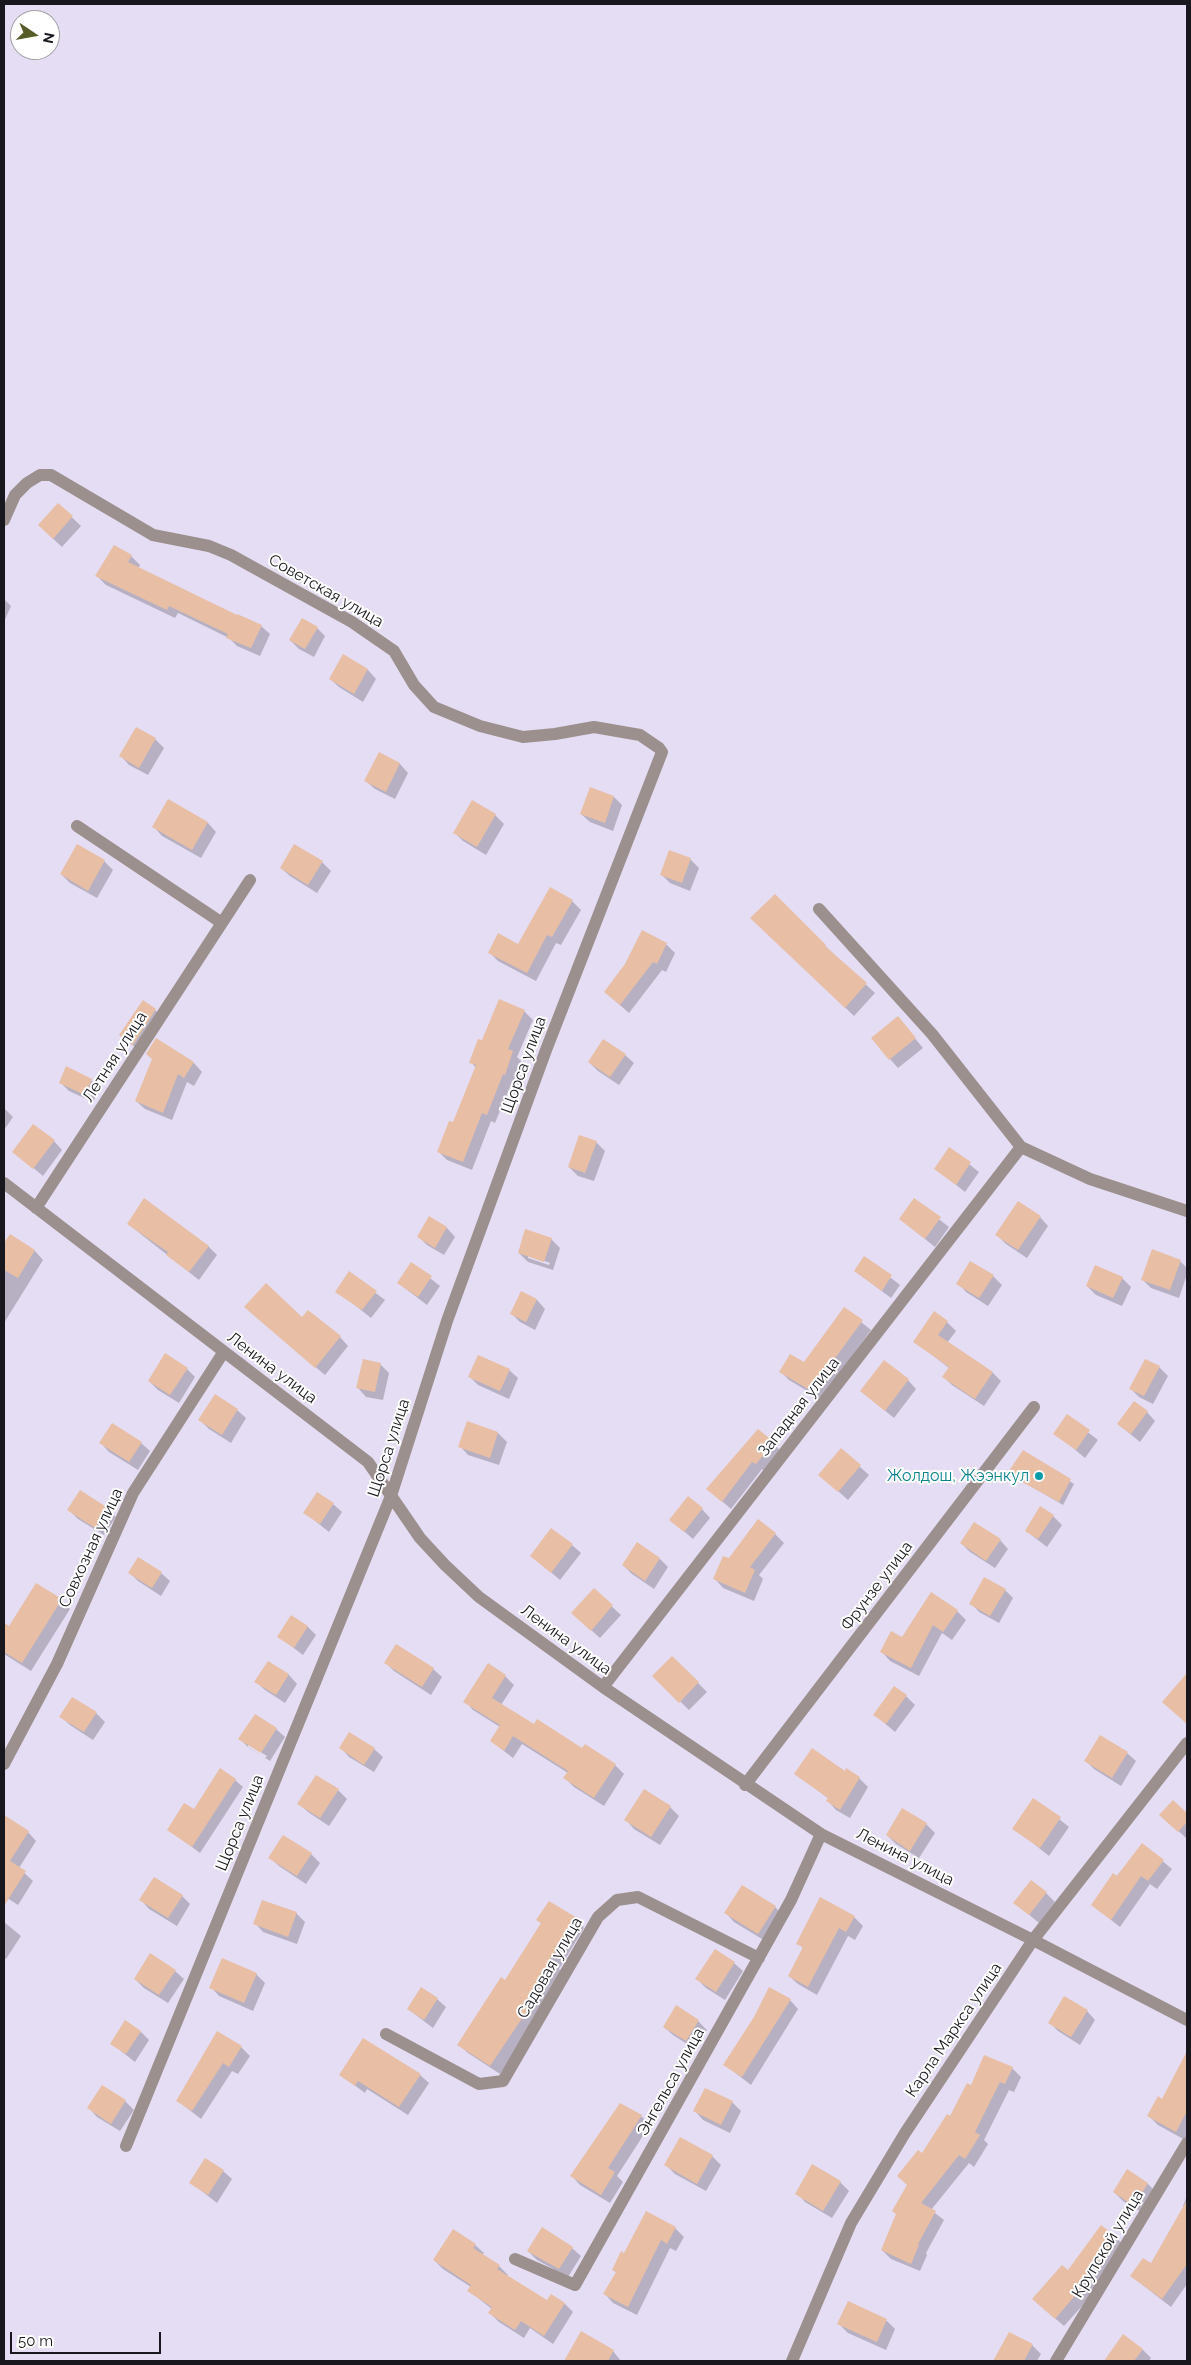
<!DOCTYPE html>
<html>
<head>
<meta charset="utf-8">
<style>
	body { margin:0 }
	#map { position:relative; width:1191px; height:2365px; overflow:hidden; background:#e5ddf3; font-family:Raleway,sans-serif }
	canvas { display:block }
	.frame { position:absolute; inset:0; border:5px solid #19171e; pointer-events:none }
	.north { position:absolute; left:10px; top:10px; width:50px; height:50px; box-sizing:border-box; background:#fff; border:1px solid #a3a2a5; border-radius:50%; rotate:102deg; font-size:14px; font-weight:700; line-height:20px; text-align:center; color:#19171e }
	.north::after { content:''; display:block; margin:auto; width:18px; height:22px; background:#585c29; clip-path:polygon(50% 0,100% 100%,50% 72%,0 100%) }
	.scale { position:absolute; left:10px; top:2332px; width:151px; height:22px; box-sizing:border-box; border:2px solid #19171e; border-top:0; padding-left:6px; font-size:15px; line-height:18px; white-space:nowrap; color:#19171e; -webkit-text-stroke:4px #fff; paint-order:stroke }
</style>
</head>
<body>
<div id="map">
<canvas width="1191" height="2365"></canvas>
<div class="frame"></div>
<div class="north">N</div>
<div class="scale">50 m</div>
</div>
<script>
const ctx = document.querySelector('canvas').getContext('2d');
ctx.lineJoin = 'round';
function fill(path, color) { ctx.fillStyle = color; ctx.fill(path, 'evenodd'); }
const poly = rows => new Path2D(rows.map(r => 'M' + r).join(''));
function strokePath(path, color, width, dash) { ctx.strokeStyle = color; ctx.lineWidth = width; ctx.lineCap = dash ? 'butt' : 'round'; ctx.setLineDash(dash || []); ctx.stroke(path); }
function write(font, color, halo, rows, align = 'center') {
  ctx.font = font + ' Raleway,sans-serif'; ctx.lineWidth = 4; ctx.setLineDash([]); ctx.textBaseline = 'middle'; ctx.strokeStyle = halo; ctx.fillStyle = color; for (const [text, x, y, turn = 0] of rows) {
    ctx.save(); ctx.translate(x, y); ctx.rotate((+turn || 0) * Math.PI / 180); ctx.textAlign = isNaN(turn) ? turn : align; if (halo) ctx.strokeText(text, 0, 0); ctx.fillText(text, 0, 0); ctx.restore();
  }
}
const shadow = poly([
	[58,504,81,526,62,547,48,534],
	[114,546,131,556,140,565,138,569,237,617,261,626,270,634,260,656,237,646,229,638,178,613,175,618,106,585,97,576],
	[4,599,11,606,4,622],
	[317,628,325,636,314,657,299,649,290,640],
	[344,656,368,670,376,679,363,702,339,687,330,679],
	[155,739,164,748,148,775,129,765,121,756],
	[379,754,400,764,408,773,395,799,375,789,366,781],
	[591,788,614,797,622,805,613,831,590,822,581,814],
	[169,801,208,823,216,832,201,858,162,836,154,827],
	[495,815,504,824,486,855,463,841,454,832],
	[78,846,104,861,113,870,97,898,70,883,61,874],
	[690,859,699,868,690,891,670,883,661,874],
	[322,862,331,871,317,893,290,876,281,868],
	[572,901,581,910,561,945,556,943,536,981,498,961,490,953,518,945],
	[751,918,804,926,875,993,854,1016],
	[666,944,675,953,666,972,662,970,629,1013,605,992],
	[500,1001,524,1011,533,1020,517,1057,521,1061,514,1083,512,1082,495,1123,491,1121,472,1170,447,1160,439,1152,454,1124,476,1068,471,1062,482,1042],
	[155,1010,164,1019,142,1053,120,1035],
	[898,1018,923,1048,898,1068,890,1059],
	[157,1040,194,1063,202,1072,194,1086,187,1082,172,1120,145,1109,136,1101,153,1060],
	[625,1055,634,1063,619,1085,598,1071,589,1062],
	[91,1080,100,1088,93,1102,69,1091,60,1082],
	[4,1108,13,1117,4,1130],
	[54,1141,62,1150,43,1176,14,1152],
	[596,1142,605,1151,594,1181,578,1176,569,1167],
	[950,1149,979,1172,965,1192,936,1169],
	[914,1200,949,1227,935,1247,900,1219],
	[1040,1217,1048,1226,1027,1258,1006,1244,997,1235],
	[430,1218,447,1228,455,1237,444,1255,427,1245,418,1236],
	[128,1224,208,1246,217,1255,199,1280],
	[10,1235,35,1251,43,1260,4,1323,4,1245],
	[551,1239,560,1248,553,1270,528,1262,519,1253],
	[528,1255,550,1263,549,1265,528,1258],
	[864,1257,900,1285,891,1298,855,1271],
	[1180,1261,1187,1268,1187,1274,1179,1298,1151,1288,1142,1279],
	[411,1263,440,1286,427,1305,398,1283],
	[349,1273,385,1300,371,1318,337,1291],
	[993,1276,1002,1285,988,1306,966,1292,958,1283],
	[1122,1278,1131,1287,1122,1306,1096,1295,1087,1286],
	[522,1293,537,1300,545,1309,535,1330,520,1322,511,1313],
	[845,1309,871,1330,842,1370,824,1401,789,1380,781,1372,804,1364],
	[254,1315,302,1319,340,1337,348,1346,325,1375],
	[947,1322,956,1331,947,1343,992,1372,1001,1381,984,1406,952,1385,944,1377,949,1368,914,1341],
	[380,1364,389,1373,383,1400,366,1397,358,1388],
	[1159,1367,1168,1376,1153,1404,1139,1397,1131,1389],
	[187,1369,195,1377,179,1403,158,1390,149,1381],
	[509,1370,518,1378,509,1399,478,1385,470,1377],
	[908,1380,916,1389,894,1418,861,1391],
	[237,1410,246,1418,231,1443,209,1429,200,1420],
	[1147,1412,1155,1421,1140,1442,1118,1424],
	[1067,1416,1098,1440,1085,1458,1055,1433],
	[468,1423,498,1433,507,1442,499,1465,468,1455,460,1446],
	[758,1430,782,1452,765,1472,762,1469,731,1509,708,1489],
	[101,1443,141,1443,150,1451,138,1470,109,1452],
	[841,1450,869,1475,848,1500,829,1483],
	[1024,1452,1074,1484,1063,1505,1008,1473],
	[333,1504,342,1512,329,1532,305,1513],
	[107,1509,116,1517,104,1535,78,1519,69,1510],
	[702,1509,710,1518,693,1539,671,1520],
	[1053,1516,1062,1525,1047,1547,1026,1531],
	[775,1534,784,1543,759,1575,763,1579,754,1601,723,1588,715,1579,729,1560],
	[1000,1540,1008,1549,995,1568,970,1552,961,1543],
	[572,1545,581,1553,560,1580,532,1556],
	[660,1559,668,1567,654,1589,632,1574,623,1565],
	[129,1572,161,1573,170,1581,161,1596,138,1581],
	[594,1590,621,1615,600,1638,582,1622],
	[1005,1590,1013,1598,999,1623,979,1612,971,1603],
	[61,1600,70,1609,31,1671,4,1654,4,1624,9,1628],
	[957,1611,966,1620,952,1640,942,1633,919,1676,890,1661,882,1652,902,1638],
	[307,1626,316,1635,303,1655,279,1637],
	[672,1657,707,1692,689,1710,654,1676],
	[268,1663,289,1675,297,1684,285,1703,265,1690,256,1682],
	[386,1663,433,1669,442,1677,431,1695,394,1671],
	[505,1676,514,1685,501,1705,534,1726,615,1765,624,1774,604,1806,574,1787,565,1778,568,1773,522,1744,513,1758,491,1741,500,1727,473,1710,465,1701],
	[906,1696,915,1705,895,1732,875,1715],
	[96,1713,105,1722,93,1740,70,1725,61,1717],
	[276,1729,285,1737,270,1761,249,1748,240,1739],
	[248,1744,267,1756,265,1758,248,1747],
	[341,1748,374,1749,383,1757,374,1772,349,1757],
	[1127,1753,1136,1761,1121,1786,1094,1769,1086,1761],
	[845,1772,859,1778,868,1787,850,1818,836,1810,828,1801,829,1799,796,1774],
	[235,1780,243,1787,200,1853,169,1830],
	[338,1790,347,1799,329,1826,308,1812,299,1804],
	[1034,1799,1069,1827,1049,1856,1014,1828],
	[1173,1802,1187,1815,1187,1839,1170,1823],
	[670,1807,679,1816,660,1845,634,1829,626,1820],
	[903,1810,926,1824,935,1833,919,1858,896,1844,887,1835],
	[6,1818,28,1832,36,1841,19,1868,33,1881,18,1905,4,1896,4,1821],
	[1143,1845,1172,1869,1157,1889,1150,1884,1120,1927,1092,1905],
	[311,1854,320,1863,306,1884,279,1866,270,1858],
	[1046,1893,1055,1902,1039,1923,1015,1903],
	[182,1896,190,1904,177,1926,149,1909,141,1900],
	[775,1907,784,1916,767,1942,734,1922,726,1913],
	[296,1913,305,1922,297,1944,263,1932,255,1923],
	[854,1917,863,1926,855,1940,848,1936,817,1995,798,1984,789,1976,804,1949,798,1943],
	[576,1919,584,1928,559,1969,561,1972,543,2009,500,2074,468,2053,459,2045,506,1982,542,1924,538,1920],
	[4,1922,21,1936,6,1959,4,1958],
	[223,1960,256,1974,265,1983,253,2011,219,1996,211,1987],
	[734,1963,743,1971,725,2000,706,1988,697,1979],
	[175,1971,184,1979,168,2003,144,1988,135,1979],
	[437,1999,446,2007,433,2028,408,2009],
	[790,2000,798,2009,751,2085,725,2065],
	[1087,2011,1095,2020,1080,2045,1058,2031,1049,2022],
	[698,2021,707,2030,695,2049,673,2035,664,2027],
	[141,2032,149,2040,135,2062,112,2044],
	[241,2047,250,2056,238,2074,232,2071,201,2119,178,2101],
	[1181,2065,1187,2068,1187,2136,1185,2140,1158,2125,1149,2116,1163,2100],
	[1012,2068,1021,2077,1014,2092,1009,2090,984,2140,988,2144,974,2167,969,2163,931,2210,944,2220,926,2253,927,2255,920,2271,891,2259,882,2250,922,2155,972,2087],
	[341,2075,420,2075,429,2083,408,2115,367,2089,365,2093],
	[125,2101,134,2110,120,2131,97,2117,89,2108],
	[732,2102,741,2111,730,2133,703,2120,695,2111],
	[641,2116,650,2125,617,2176,623,2182,610,2203,580,2185,572,2176],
	[712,2156,721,2165,706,2191,675,2174,666,2165],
	[223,2171,232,2179,217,2203,190,2182],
	[1128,2171,1148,2184,1156,2192,1143,2213,1123,2201,1114,2192],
	[840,2182,849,2191,832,2218,805,2202,797,2193],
	[1187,2196,1187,2284,1171,2307,1131,2276,1151,2265,1184,2207,1183,2206],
	[675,2228,684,2237,676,2251,670,2248,637,2315,613,2303,605,2294,617,2273,613,2270,624,2254],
	[1116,2238,1125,2246,1092,2295,1064,2326,1043,2308,1068,2272],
	[475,2245,484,2253,482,2256,499,2266,508,2275,507,2276,547,2302,565,2304,573,2312,553,2344,530,2328,524,2338,499,2322,490,2313,492,2309,469,2291,471,2287,443,2269,434,2260],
	[572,2248,581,2256,568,2277,537,2260,528,2251],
	[848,2303,887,2321,895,2329,886,2350,848,2333,839,2324],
	[582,2333,613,2351,621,2361,572,2361,568,2357],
	[1010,2333,1032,2345,1041,2354,1037,2361,995,2361],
	[1123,2336,1143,2350,1151,2358,1149,2361,1105,2361]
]);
const building = poly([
	[58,503,73,516,53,539,38,525],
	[114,545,132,555,128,562,237,615,237,614,262,625,251,648,226,638,228,634,169,606,167,610,95,576],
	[302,618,318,627,305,649,289,640],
	[343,654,368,669,354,694,329,679],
	[136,727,156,738,139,768,119,756],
	[379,752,400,763,386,792,364,781],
	[590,787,614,796,605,823,580,814],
	[168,799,208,822,192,850,152,827],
	[472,800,496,814,477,847,453,833],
	[77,844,105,860,88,891,60,874],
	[294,844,323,861,308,885,280,868],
	[669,850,691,858,682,883,660,875],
	[550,887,573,900,552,937,547,935,527,973,488,953,498,933,518,944],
	[775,894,826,945,825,946,867,983,845,1008,750,918],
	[642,930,667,943,657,964,653,962,620,1005,604,992,625,964],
	[499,999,525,1010,508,1049,513,1051,505,1075,503,1074,487,1115,482,1113,463,1162,437,1152,449,1121,453,1122,476,1065,469,1063,478,1039,482,1040],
	[143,1000,156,1009,133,1045,119,1035],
	[898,1016,916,1038,889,1060,871,1038],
	[156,1038,194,1062,184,1078,178,1074,163,1113,135,1101,152,1059,146,1054],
	[603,1039,626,1054,610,1077,588,1062],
	[66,1066,92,1079,85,1095,59,1083],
	[33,1124,55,1140,33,1169,12,1152],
	[579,1135,597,1141,585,1173,568,1167],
	[949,1147,971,1162,956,1185,934,1169],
	[144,1198,209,1246,189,1272,166,1255,168,1252,127,1224],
	[914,1198,941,1217,925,1239,899,1219],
	[1018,1201,1041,1216,1018,1250,995,1235],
	[429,1216,447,1227,435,1248,417,1237],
	[525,1229,552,1238,544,1262,518,1253],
	[10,1234,35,1250,18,1278,4,1270,4,1243],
	[1152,1249,1181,1260,1170,1290,1141,1280],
	[864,1256,892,1275,882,1291,854,1271],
	[970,1261,994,1275,979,1298,956,1284],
	[411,1262,432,1276,418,1297,397,1283],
	[1095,1265,1123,1277,1113,1298,1086,1286],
	[349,1271,377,1291,362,1310,335,1292],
	[266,1283,302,1317,308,1310,341,1336,315,1368,244,1307],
	[521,1291,537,1299,526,1322,510,1314],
	[844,1307,863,1320,833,1361,815,1393,779,1372,790,1354,804,1362],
	[934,1311,948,1321,938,1335,993,1372,975,1399,942,1377,949,1367,913,1342],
	[165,1353,188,1368,170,1395,148,1381],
	[478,1355,510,1369,500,1391,468,1377],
	[363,1359,381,1363,375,1392,356,1388],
	[1145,1359,1160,1366,1144,1396,1129,1389],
	[884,1360,909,1379,885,1411,860,1391],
	[215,1394,238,1409,222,1435,198,1420],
	[1134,1401,1148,1411,1131,1434,1117,1424],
	[1067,1414,1090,1430,1076,1450,1053,1434],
	[467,1421,498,1432,490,1458,458,1447],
	[112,1423,142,1442,129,1462,99,1443],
	[758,1429,774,1442,756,1464,752,1462,722,1502,706,1489],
	[841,1448,861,1465,838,1492,818,1475],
	[1023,1450,1071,1479,1059,1502,1007,1474],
	[80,1490,108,1508,95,1528,67,1510],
	[317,1492,334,1503,320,1524,303,1513],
	[688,1496,703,1508,684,1532,669,1520],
	[1040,1506,1054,1515,1038,1539,1025,1531],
	[758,1519,776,1533,750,1567,755,1570,745,1593,713,1579,723,1556,729,1558],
	[974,1522,1001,1539,986,1561,960,1543],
	[551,1528,573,1544,551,1573,530,1556],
	[637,1542,660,1558,645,1581,622,1565],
	[138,1557,162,1572,152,1588,128,1573],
	[984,1577,1006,1589,990,1616,969,1604],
	[36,1583,62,1599,22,1663,4,1652,4,1623,9,1626],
	[594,1588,613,1605,591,1631,571,1613],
	[931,1592,958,1610,943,1632,933,1625,911,1668,880,1652,891,1631,902,1637],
	[291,1615,308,1626,294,1648,277,1637],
	[396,1644,434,1668,422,1687,384,1663],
	[672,1656,699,1682,679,1703,652,1676],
	[268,1661,289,1674,276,1695,254,1682],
	[488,1663,506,1675,492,1698,534,1724,537,1719,582,1748,585,1744,616,1764,594,1798,563,1778,568,1771,513,1736,504,1751,490,1741,500,1725,463,1702],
	[1187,1673,1187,1724,1162,1702],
	[894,1686,907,1695,886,1724,873,1715],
	[72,1697,97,1712,84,1732,59,1717],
	[255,1714,277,1728,261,1753,238,1739],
	[349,1732,375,1748,364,1765,339,1748],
	[1100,1735,1128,1752,1112,1778,1084,1761],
	[812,1748,845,1771,846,1768,860,1777,840,1810,826,1801,828,1798,794,1774],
	[220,1768,236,1779,192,1847,167,1830,184,1803,194,1809],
	[316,1775,339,1789,320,1818,297,1804],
	[644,1789,671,1806,651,1837,624,1820],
	[1033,1798,1061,1817,1040,1848,1012,1829],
	[1173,1800,1187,1813,1187,1822,1178,1832,1159,1815],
	[902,1808,927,1823,910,1851,886,1835],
	[4,1815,29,1831,10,1861,26,1871,4,1906],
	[283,1835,312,1853,297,1876,268,1858],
	[1142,1843,1164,1860,1148,1881,1141,1876,1111,1920,1091,1905,1113,1873,1117,1876],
	[154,1877,183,1895,168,1918,139,1900],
	[1031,1880,1047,1892,1029,1915,1013,1903],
	[742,1885,776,1906,758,1934,724,1913],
	[820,1897,855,1916,846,1932,839,1928,808,1987,788,1976,803,1947,796,1944],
	[262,1900,297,1912,288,1937,253,1924],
	[549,1901,577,1918,550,1960,553,1962,532,1997,535,1999,490,2066,457,2045,501,1977,505,1980,541,1923,536,1920],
	[715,1949,735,1962,716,1992,695,1979],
	[150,1953,176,1970,159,1995,134,1979],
	[222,1958,257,1973,244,2003,209,1988],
	[421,1987,438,1998,424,2020,407,2009],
	[769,1987,791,1999,742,2077,723,2065,754,2017],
	[1064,1996,1088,2010,1071,2037,1048,2023],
	[676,2005,699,2020,686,2041,663,2027],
	[125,2020,141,2031,126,2054,110,2044],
	[217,2031,242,2046,229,2067,223,2063,192,2111,176,2101],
	[363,2038,421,2074,399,2107,358,2081,355,2086,339,2075],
	[1187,2051,1187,2111,1176,2132,1147,2116,1158,2096,1162,2099],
	[984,2055,1013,2067,1005,2084,1000,2082,975,2132,980,2135,965,2159,959,2155,921,2203,936,2211,918,2244,919,2245,911,2264,881,2250,896,2214,892,2211,907,2185,897,2176,918,2150,922,2153,947,2114,950,2116,967,2083,971,2085],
	[102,2085,126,2100,111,2124,87,2108],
	[705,2088,733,2101,721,2125,693,2111],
	[620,2103,642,2115,608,2168,615,2172,601,2195,570,2176],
	[680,2137,713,2155,697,2184,664,2165],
	[205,2158,224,2170,208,2195,189,2183],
	[812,2164,841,2181,823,2211,795,2194],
	[1127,2169,1148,2183,1134,2206,1113,2192],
	[1187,2200,1187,2264,1162,2299,1130,2276,1143,2258,1151,2263],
	[646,2211,676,2227,667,2244,661,2240,628,2307,603,2294,616,2272,612,2270,621,2251,624,2253],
	[1101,2225,1117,2237,1082,2283,1084,2285,1055,2319,1032,2299,1062,2265,1068,2270],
	[542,2227,573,2247,559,2269,527,2251],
	[453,2229,476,2244,473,2248,500,2265,497,2269,547,2300,551,2294,565,2303,544,2336,521,2321,515,2330,488,2313,492,2307,467,2291,471,2285,433,2260],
	[848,2301,887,2319,877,2342,837,2324],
	[581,2331,614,2350,608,2361,564,2361],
	[1009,2332,1033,2344,1024,2361,993,2361],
	[1123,2334,1143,2349,1134,2361,1104,2361]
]);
const minor = poly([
	[4,520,15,495,27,483,40,475,51,475,153,535,209,546,231,555,352,622,394,651,414,685,434,707,480,726,523,737,555,734,594,727,640,735,659,748,662,752,546,1050,447,1321,391,1496,126,2146],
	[77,826,222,923],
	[819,909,932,1034,1021,1147,1090,1179,1187,1211],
	[4,1183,368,1462,420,1538,445,1565,479,1597,603,1687,821,1834,1033,1940,1187,2020],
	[36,1208,250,880],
	[603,1687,1021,1147],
	[4,1764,57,1664,133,1493,223,1353],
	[745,1785,1034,1407],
	[386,2034,479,2084,503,2081,598,1917,617,1900,638,1897,759,1958],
	[515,2259,575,2285,791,1900,821,1834],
	[792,2361,851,2223,905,2133,1033,1940,1187,1743],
	[1056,2361,1187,2143]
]);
const markers = [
	[1039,1476,5,"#0f9aa8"]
];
const streetNames = [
	["Советская улица",326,591,30],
	["Летняя улица",115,1057,-57],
	["Щорса улица",524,1065,-70],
	["Ленина улица",272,1368,37],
	["Западная улица",799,1407,-52],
	["Щорса улица",389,1448,-72],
	["Совхозная улица",91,1548,-65],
	["Фрунзе улица",877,1586,-53],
	["Ленина улица",566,1640,36],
	["Щорса улица",240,1823,-68],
	["Ленина улица",905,1857,27],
	["Садовая улица",550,1968,-60],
	["Карла Маркса улица",954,2030,-56],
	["Энгельса улица",671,2082,-61],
	["Крупской улица",1108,2244,-59]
];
const cultureNames = [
	["Жолдош, Жээнкул",1029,1476]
];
fill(shadow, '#0003');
fill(building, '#e8bea4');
strokePath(minor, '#9b908e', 12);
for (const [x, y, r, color] of markers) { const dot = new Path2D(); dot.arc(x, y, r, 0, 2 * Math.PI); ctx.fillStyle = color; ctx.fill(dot); strokePath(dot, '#fff', 2); }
write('16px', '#19171e', '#fff', streetNames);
write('16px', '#0d838f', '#fff', cultureNames, 'right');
</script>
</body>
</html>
